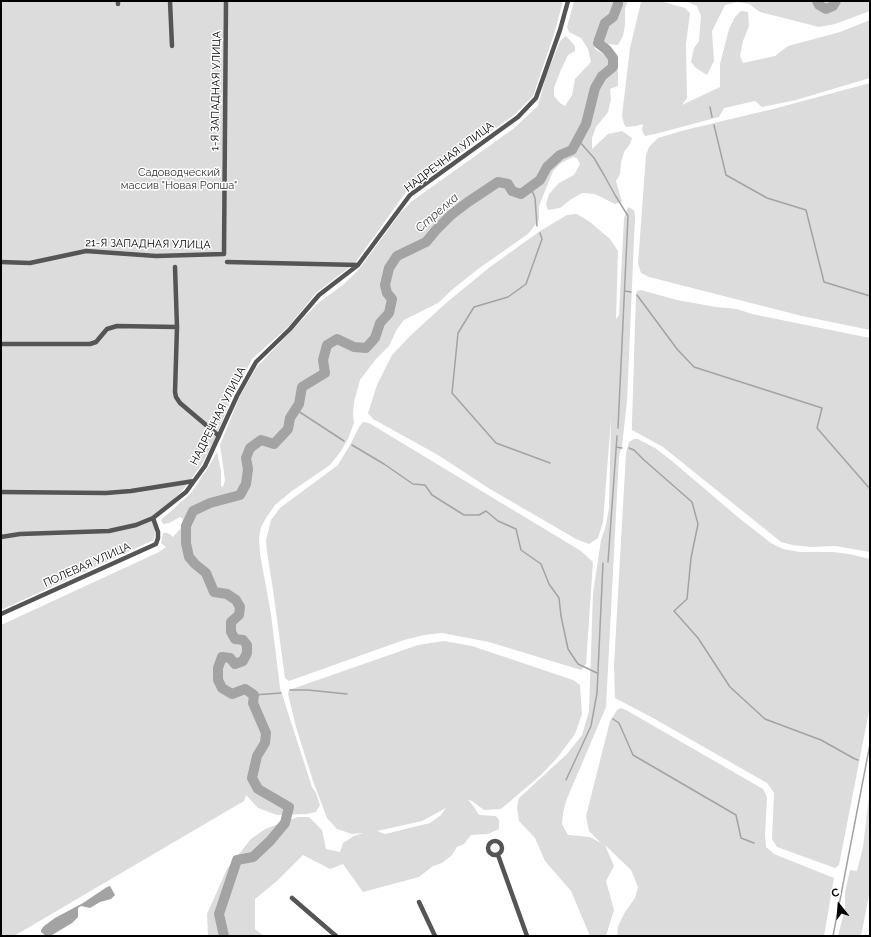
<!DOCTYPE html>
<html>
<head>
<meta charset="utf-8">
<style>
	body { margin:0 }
	#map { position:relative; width:871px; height:937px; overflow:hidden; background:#fff; font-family:Raleway,sans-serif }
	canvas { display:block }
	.frame { position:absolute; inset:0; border:2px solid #000; pointer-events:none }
	.north { position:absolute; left:819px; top:885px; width:40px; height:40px; -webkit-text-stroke:3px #fff; paint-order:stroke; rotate:343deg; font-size:11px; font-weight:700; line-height:16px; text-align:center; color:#000 }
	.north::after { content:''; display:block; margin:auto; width:14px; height:18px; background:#000; clip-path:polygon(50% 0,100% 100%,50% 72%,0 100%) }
</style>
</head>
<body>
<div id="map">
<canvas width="871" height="937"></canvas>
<div class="frame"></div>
<div class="north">С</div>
</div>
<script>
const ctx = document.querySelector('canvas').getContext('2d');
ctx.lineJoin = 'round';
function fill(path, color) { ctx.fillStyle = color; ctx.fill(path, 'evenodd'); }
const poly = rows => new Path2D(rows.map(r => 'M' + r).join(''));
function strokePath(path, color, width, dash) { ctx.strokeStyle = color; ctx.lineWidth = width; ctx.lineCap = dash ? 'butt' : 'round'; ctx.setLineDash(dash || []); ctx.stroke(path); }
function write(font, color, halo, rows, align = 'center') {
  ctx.font = font + ' Raleway,sans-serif'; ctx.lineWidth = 3; ctx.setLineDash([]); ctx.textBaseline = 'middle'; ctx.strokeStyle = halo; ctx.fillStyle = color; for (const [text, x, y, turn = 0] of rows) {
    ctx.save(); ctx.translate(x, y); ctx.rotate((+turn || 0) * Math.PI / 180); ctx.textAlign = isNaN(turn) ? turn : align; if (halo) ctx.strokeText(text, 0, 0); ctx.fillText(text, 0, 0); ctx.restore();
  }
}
const green = poly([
	[1,1,563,1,555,31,533,96,514,115,406,192,355,263,316,293,288,327,252,359,233,395,213,443,202,464,183,490,157,515,154,540,1,610],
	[574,1,628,1,625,8,625,25,623,36,618,45,606,44,601,40,593,40,595,49,610,58,618,71,618,86,610,89,611,99,608,112,596,127,592,138,592,149,608,134,622,131,632,138,630,144,624,152,621,163,620,174,616,181,622,202,615,204,595,194,582,193,570,200,560,208,548,210,546,204,549,194,559,183,574,175,580,164,577,158,573,157,561,163,553,171,539,206,539,220,528,234,478,269,453,289,438,303,404,320,397,329,389,346,376,359,360,380,354,402,353,414,354,423,348,439,341,451,330,465,292,491,275,505,266,518,261,527,259,538,260,554,271,614,280,688,312,787,316,793,320,805,316,812,307,814,277,815,258,808,246,795,244,801,14,936,1,936,1,625,159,552,166,547,161,543,163,533,168,533,173,537,181,528,183,519,180,517,169,523,163,524,161,520,191,493,209,466,217,452,221,471,221,486,223,487,225,480,220,445,239,398,256,368,318,303,344,284,359,269,385,234,401,212,412,201,513,129,538,106,546,76,560,41,566,36,575,46,575,51,568,55,560,72,554,88,554,96,560,103,565,106,572,95,575,79,591,62,588,49,581,38,569,32,567,27],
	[643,1,660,1,685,8,690,13,686,44,687,98,682,105,720,87,720,64,729,29,735,17,741,11,748,12,749,26,743,41,740,56,743,63,775,56,788,46,840,32,870,20,870,78,796,100,762,107,755,101,724,108,719,117,655,134,645,136,642,130,643,124,636,126,626,127,624,124,622,116,630,48,641,2],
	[686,1,870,1,870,11,835,24,819,27,760,12,749,4,737,2,725,5,712,31,714,61,707,75,696,68,691,62,694,48,699,41,701,16,697,6],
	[870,83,870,330,802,316,649,277,641,273,638,264,646,155,649,147,658,138,685,130,777,108],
	[628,207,634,210,635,217,627,401,622,446,619,456,606,707,566,801,563,813,562,824,568,835,590,837,601,843,589,831,586,816,610,721,617,710,621,708,626,710,763,789,767,797,765,835,766,847,774,854,834,878,824,936,617,936,618,926,625,912,635,898,638,887,631,870,605,845,614,866,606,881,614,910,606,936,590,936,571,891,545,861,535,838,519,821,517,807,519,798,567,754,582,735,589,711,593,593,601,540,606,525,609,508,611,419,603,522,598,538,589,544,576,539,490,489,438,455,373,419,368,413,377,385,392,355,410,336,446,303,490,267,540,231,567,215,577,214,590,222,610,239,618,251,616,319,619,315,624,218],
	[641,290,677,300,716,307,737,309,752,314,870,338,870,552,835,546,811,547,792,545,781,542,663,447,632,430,632,423,636,294,637,291],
	[363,422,369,423,581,551,593,562,586,664,581,670,489,642,442,633,424,635,404,640,289,681,285,678,273,590,267,552,266,540,271,520,280,508,338,465,350,445,359,427],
	[634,439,638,439,655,448,672,461,739,518,771,543,783,549,800,552,833,552,849,554,870,559,870,706,839,865,835,868,777,847,772,839,774,793,767,783,653,718,615,698,614,665,626,453,629,442],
	[444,641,472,646,573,680,580,685,582,714,575,734,557,758,541,775,501,809,484,810,472,801,468,800,474,807,479,815,496,816,499,820,499,829,488,834,471,835,464,844,457,847,452,855,442,863,433,866,419,877,363,892,343,864,330,869,303,855,277,881,255,899,255,929,264,936,208,936,207,914,227,869,251,839,265,829,298,817,309,817,322,830,326,849,340,852,343,843,354,836,363,833,352,834,337,829,327,818,313,781,296,727,288,694,289,690,418,645],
	[446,808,441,815,430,823,385,834,377,831,422,821],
	[870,787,870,890,861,936,838,936,845,908,845,892,850,870,857,871,863,847]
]);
const water = poly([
	[110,886,115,895,111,899,100,902,90,908,81,906,78,908,78,917,72,923,52,935,46,936,41,932,41,930,44,926,55,918,83,903,107,887]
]);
const stream = poly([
	[710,107,712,117],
	[714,125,726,175,767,198,806,210,824,282,870,296],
	[578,140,594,158,604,175,615,195,628,216,618,428],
	[531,188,535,198,537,226],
	[540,233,542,239,526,284,508,297,474,307,458,333,452,393,496,443,550,463],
	[625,291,631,292],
	[637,295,677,349,694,367,822,408,817,428,870,489],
	[295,409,344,441],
	[352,445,384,464,413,484,425,485,432,495,464,515,479,515,486,511,498,521,516,529,521,550,541,564,549,584,559,598,561,616,568,649,578,664,597,673],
	[616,447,622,448],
	[629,448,634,450,644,460,692,502,698,524,691,558,687,599,674,611,698,638,730,687,765,719,821,740,855,759,858,760],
	[608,562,617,436],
	[290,690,308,690,347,694],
	[254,695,281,693],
	[613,719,619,723,633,755,736,815,741,838,754,843],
	[566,780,591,726,597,693,603,563],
	[833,936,870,744]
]);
const river = poly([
	[817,1,819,5,826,9,833,6,836,1],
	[224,936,219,914,237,860,253,857,270,841,285,823,289,807,258,789,252,778,257,756,265,743,266,733,253,703,254,695,245,689,232,694,222,688,218,680,218,668,222,657,230,658,235,664,243,661,247,653,247,645,243,640,235,639,231,632,231,622,239,615,240,607,236,600,227,594,214,592,206,573,195,564,189,557,186,543,186,526,193,511,210,503,240,495,246,484,248,469,246,458,250,448,261,440,274,444,288,429,290,418,299,404,302,387,325,373,323,360,327,345,337,339,354,347,366,348,375,338,380,323,389,313,392,299,387,293,385,285,389,268,397,256,426,242,436,230,451,215,468,202,498,182,508,184,512,191,521,194,540,180,547,167,560,155,572,150,586,124,595,88,602,76,613,67,613,58,607,50,598,43,605,23,613,17,618,4,618,1]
]);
const street = poly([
	[170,1,172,46],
	[118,4,118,1],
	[1,262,30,263,86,251,156,256,224,254,226,1],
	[227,262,358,265],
	[175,267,177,327],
	[1,344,90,344,96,342,107,329,117,326,177,327,175,392,176,397,180,403,219,436],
	[1,492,106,493,131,491,194,481],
	[1,537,20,534,109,531,136,525,153,518,186,492,205,466,237,396,256,362,290,329,319,295,358,265,410,195,518,117,536,98,560,30,568,1],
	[1,614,156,544,158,538,158,532,153,518],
	'488 848a7 7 0 1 1 14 0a7 7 0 1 1-14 0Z',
	[498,855,527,936],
	[292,898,336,936],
	[419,902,435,936]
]);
const streetNames = [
	["1-Я ЗАПАДНАЯ УЛИЦА",216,91,-89],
	["НАДРЕЧНАЯ УЛИЦА",449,157,-37],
	["21-Я ЗАПАДНАЯ УЛИЦА",148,244,1],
	["НАДРЕЧНАЯ УЛИЦА",218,416,-63],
	["ПОЛЕВАЯ УЛИЦА",87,565,-24]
];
const parkNames = [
	["Садоводческий",179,173],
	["массив \"Новая Ропша\"",179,186]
];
const waterNames = [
	["Стрелка",437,213,-41]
];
fill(green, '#dcdcdc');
fill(water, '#a3a3a3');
strokePath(stream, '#a3a3a3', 1.5);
strokePath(river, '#a3a3a3', 10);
strokePath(street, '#555', 4.5);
write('11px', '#000', '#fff', streetNames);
write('11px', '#333', '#fff', parkNames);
write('italic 12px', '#444', '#fff', waterNames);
</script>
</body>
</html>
